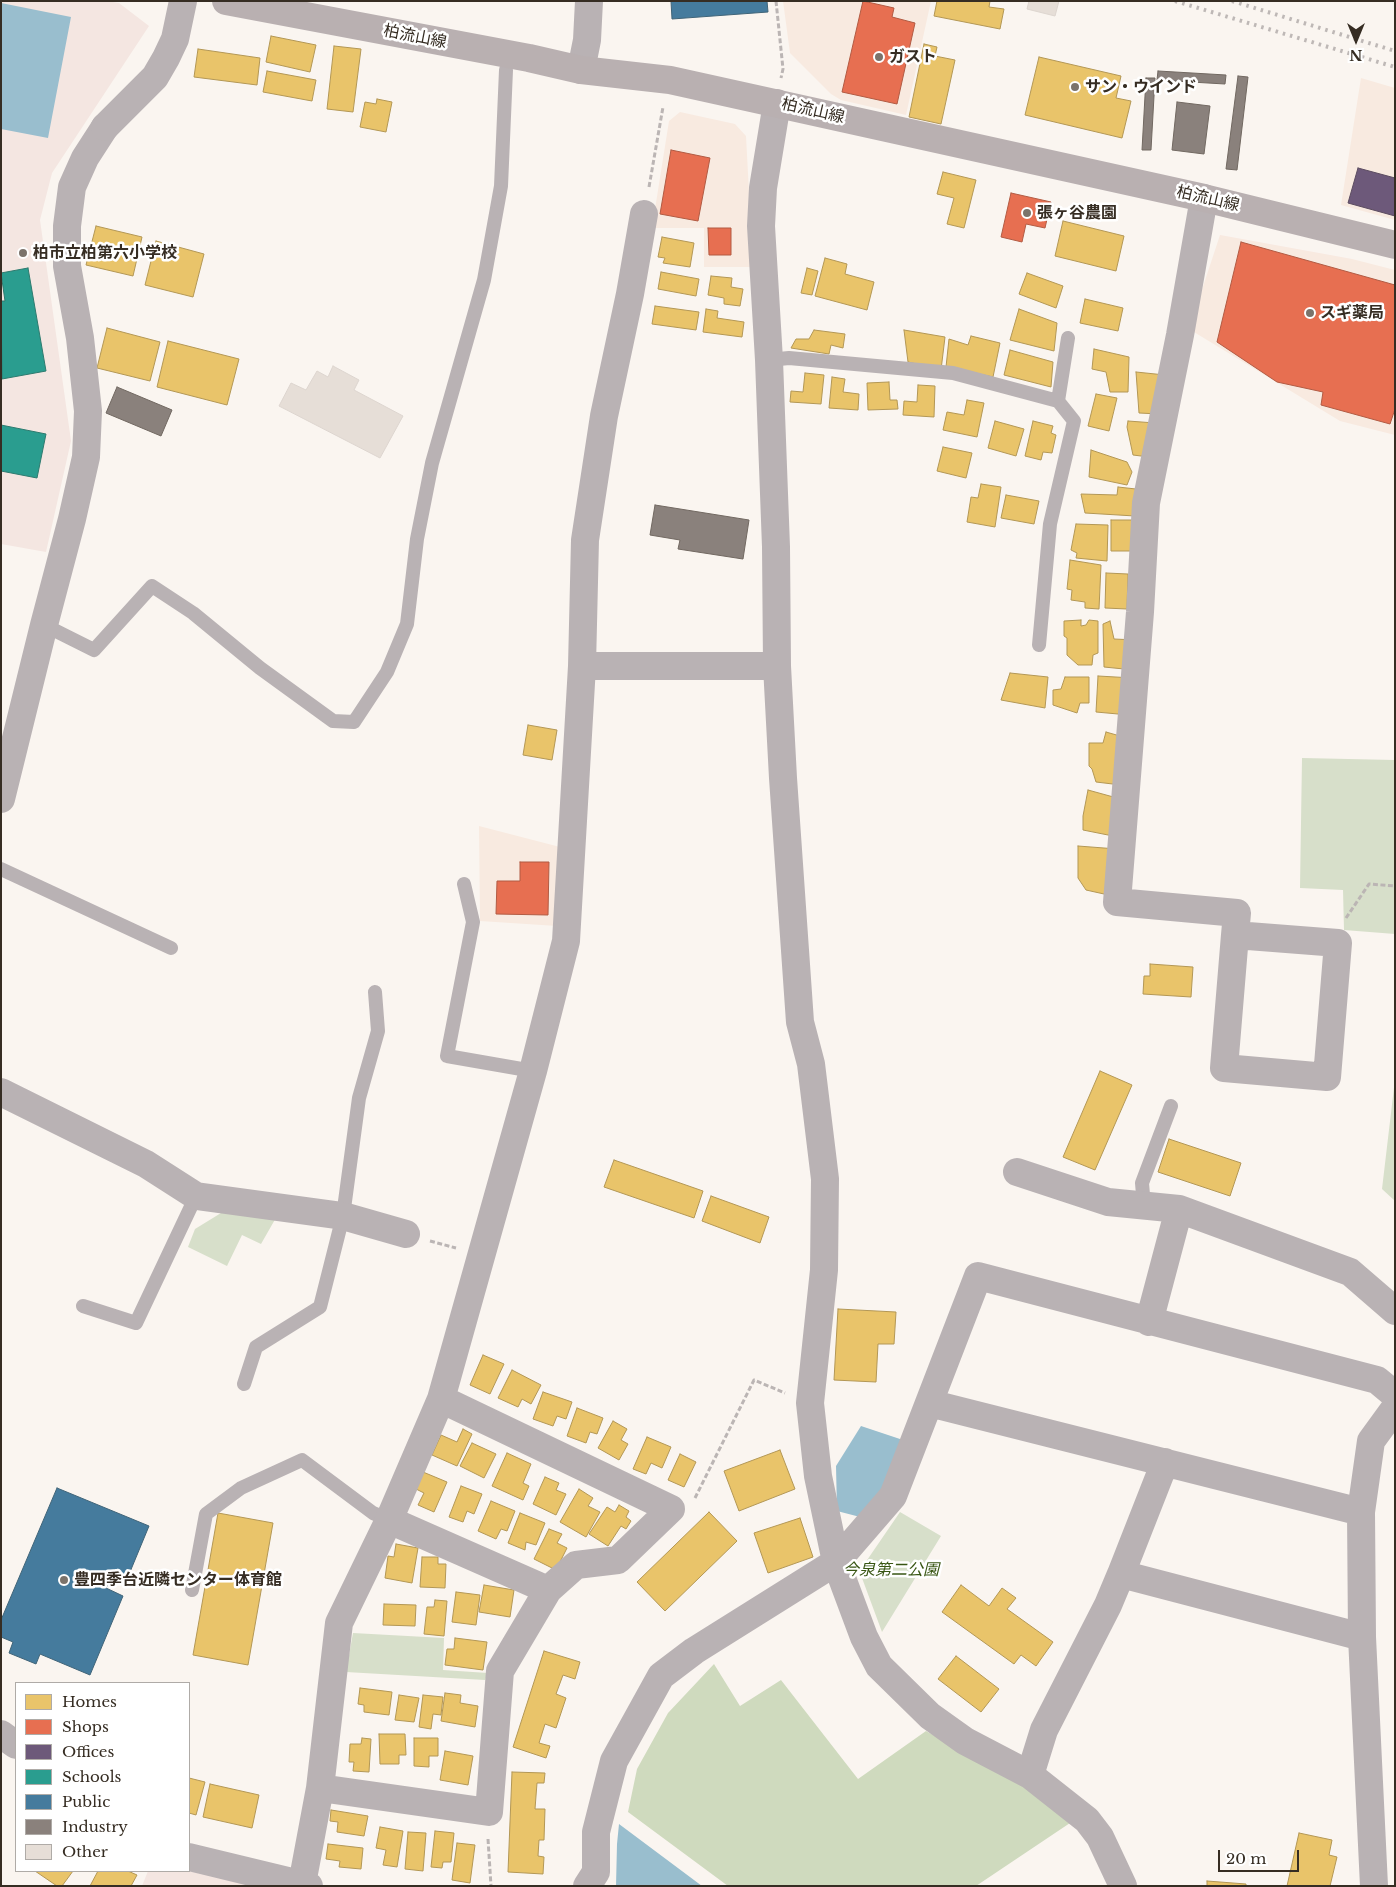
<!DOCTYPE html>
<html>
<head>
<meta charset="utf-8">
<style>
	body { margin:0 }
	#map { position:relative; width:1396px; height:1887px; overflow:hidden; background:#faf5f0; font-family:"Libre Baskerville",serif }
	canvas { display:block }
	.frame { position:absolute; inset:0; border:2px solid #362d23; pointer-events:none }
	.legend { position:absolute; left:15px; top:1682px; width:175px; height:190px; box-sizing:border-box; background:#fff; border:1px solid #afaba7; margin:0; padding:6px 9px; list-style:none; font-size:15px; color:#362d23 }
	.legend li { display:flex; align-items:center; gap:10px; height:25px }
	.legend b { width:25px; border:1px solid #afaba7 }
	.north { position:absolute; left:1331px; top:15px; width:50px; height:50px; -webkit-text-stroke:4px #fff; paint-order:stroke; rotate:180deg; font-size:14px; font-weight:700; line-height:20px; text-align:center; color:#362d23 }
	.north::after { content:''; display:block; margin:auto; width:18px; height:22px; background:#362d23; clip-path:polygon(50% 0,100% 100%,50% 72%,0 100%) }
	.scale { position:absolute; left:1218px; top:1850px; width:81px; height:22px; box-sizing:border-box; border:2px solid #362d23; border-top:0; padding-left:6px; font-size:15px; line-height:18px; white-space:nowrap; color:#362d23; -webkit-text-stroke:4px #fff; paint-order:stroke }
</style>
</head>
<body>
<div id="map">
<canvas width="1396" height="1887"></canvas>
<div class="frame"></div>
<ul class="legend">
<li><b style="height:14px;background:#e9c46a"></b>Homes</li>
<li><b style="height:14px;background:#e76f51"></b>Shops</li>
<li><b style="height:14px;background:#6d597a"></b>Offices</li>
<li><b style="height:14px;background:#2a9d8f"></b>Schools</li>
<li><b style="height:14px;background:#457b9d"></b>Public</li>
<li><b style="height:14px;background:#8a817c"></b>Industry</li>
<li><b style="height:14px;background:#e6ded7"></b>Other</li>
</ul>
<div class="north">N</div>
<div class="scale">20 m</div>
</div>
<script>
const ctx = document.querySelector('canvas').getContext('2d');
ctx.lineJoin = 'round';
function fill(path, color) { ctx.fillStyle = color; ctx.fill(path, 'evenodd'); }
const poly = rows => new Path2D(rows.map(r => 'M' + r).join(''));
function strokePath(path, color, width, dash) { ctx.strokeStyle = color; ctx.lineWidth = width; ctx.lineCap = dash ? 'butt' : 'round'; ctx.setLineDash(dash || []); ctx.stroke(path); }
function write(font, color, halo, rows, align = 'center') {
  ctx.font = font + ' "Libre Baskerville","Noto Sans JP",serif'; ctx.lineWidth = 5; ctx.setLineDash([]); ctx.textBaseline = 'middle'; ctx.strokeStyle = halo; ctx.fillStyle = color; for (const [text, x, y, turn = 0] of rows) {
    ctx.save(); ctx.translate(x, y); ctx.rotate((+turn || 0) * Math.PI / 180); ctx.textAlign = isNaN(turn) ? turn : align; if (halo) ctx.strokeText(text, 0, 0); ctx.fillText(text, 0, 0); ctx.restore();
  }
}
const commercial = poly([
	[783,1,931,1,906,115,841,100,831,94,790,53],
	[1361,78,1395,88,1395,220,1341,205],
	[680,112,735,124,746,136,753,267,704,267,704,228,652,228,669,121],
	[1220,235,1352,259,1395,270,1395,435,1340,421,1189,329],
	[479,826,560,847,557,926,480,921]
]);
const education = poly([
	[1,1,107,1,119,3,149,26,52,173,40,220,71,441,46,552,1,544],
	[148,1871,189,1871,266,1886,142,1886]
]);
const green = poly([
	[1302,758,1395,760,1395,934,1344,930,1343,890,1300,888],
	[1395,1079,1395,1201,1382,1189],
	[221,1213,252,1213,277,1216,261,1244,242,1235,227,1266,188,1247,195,1229],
	[900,1512,941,1536,882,1632,862,1578,863,1566],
	[353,1633,444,1638,443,1670,488,1673,485,1680,346,1672]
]);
const forest = poly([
	[714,1664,740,1706,781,1680,858,1779,926,1731,1030,1790,1070,1823,976,1886,728,1886,628,1812,637,1769,668,1713]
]);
const water = poly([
	[1,3,71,17,48,138,1,129],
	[861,1426,906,1441,876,1506,864,1518,837,1511,836,1466],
	[619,1824,702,1886,616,1886,617,1844]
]);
const homes = poly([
	[937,1,990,1,989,7,1004,9,1000,29,934,16,937,1],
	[271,36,316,45,310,72,266,62,271,36],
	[924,44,937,47,935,56,955,60,941,124,909,117,924,44],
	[334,46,361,49,353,112,327,109,334,46],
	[198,49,260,58,257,85,194,77,198,49],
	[1039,57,1121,76,1116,98,1131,101,1122,138,1025,115,1039,57],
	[267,71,316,80,312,101,263,92,267,71],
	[377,99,392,102,386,132,360,127,365,102,376,104,377,99],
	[943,172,976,180,964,228,947,224,954,198,937,194,943,172],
	[1063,221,1124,236,1116,271,1055,256,1063,221],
	[96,226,142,237,133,276,86,265,96,226],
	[662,237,694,243,690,267,663,263,665,258,658,257,662,237],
	[156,241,204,254,193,297,145,285,156,241],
	[825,258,847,264,845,274,874,282,867,310,815,296,825,258],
	[807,268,818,271,812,295,801,293,807,268],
	[661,272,699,279,696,296,658,289,661,272],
	[1027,273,1063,286,1056,308,1019,294,1027,273],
	[711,276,732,278,731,287,743,289,740,306,724,304,724,298,708,295,711,276],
	[1085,299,1123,308,1118,331,1080,323,1085,299],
	[655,306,699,312,696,330,652,324,655,306],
	[706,309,718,311,717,318,744,322,742,337,703,332,706,309],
	[1019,309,1057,323,1054,351,1010,340,1019,309],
	[107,328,160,342,150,381,97,368,107,328],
	[814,330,845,334,843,348,831,345,829,354,791,348,796,339,809,339,814,330],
	[904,330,945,337,941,370,908,362,904,330],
	[971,336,1000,343,993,377,946,367,949,339,968,345,971,336],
	[168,341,239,359,227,405,157,387,168,341],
	[1094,349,1129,357,1128,392,1110,392,1106,372,1092,369,1094,349],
	[1010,350,1053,362,1051,387,1004,375,1010,350],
	[1136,372,1165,375,1159,414,1139,413,1136,372],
	[805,373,824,375,821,404,790,402,791,391,803,392,805,373],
	[832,377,845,379,843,392,859,394,858,410,829,408,832,377],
	[889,382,890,400,897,400,898,409,868,410,867,383,889,382],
	[918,385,935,386,934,417,903,415,904,401,917,402,918,385],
	[1096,394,1117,398,1109,431,1088,426,1096,394],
	[967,400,984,403,977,437,943,430,947,412,964,415,967,400],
	[995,421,1024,429,1016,456,988,448,995,421],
	[1033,421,1053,426,1051,433,1056,435,1052,453,1043,452,1041,460,1025,456,1033,421],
	[1128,421,1155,423,1149,457,1133,455,1127,427,1128,421],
	[943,447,972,453,966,478,937,471,943,447],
	[1091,450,1127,462,1132,472,1127,485,1089,477,1091,450],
	[981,484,1001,487,995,527,967,522,971,497,978,498,981,484],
	[1118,487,1136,489,1135,516,1085,513,1081,494,1117,495,1118,487],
	[1006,495,1039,501,1034,524,1001,518,1006,495],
	[1111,520,1132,520,1132,551,1111,551,1111,520],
	[1076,524,1108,525,1107,561,1076,558,1077,553,1071,550,1076,524],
	[1070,560,1101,565,1099,609,1085,608,1085,602,1071,600,1072,590,1067,589,1070,560],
	[1106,573,1128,574,1127,609,1105,608,1106,573],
	[1081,620,1081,626,1086,625,1089,620,1098,621,1098,653,1093,655,1092,665,1078,665,1067,655,1067,638,1064,636,1064,621,1081,620],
	[1110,621,1114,639,1136,640,1134,670,1104,667,1103,624,1110,621],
	[1010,673,1048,677,1045,708,1001,700,1010,673],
	[1098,676,1133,678,1129,715,1096,712,1098,676],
	[1065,677,1089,677,1089,703,1080,703,1077,713,1053,705,1053,690,1061,689,1065,677],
	[528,725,557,730,552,760,523,755,528,725],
	[1106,732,1120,736,1121,785,1096,782,1092,769,1089,766,1089,743,1103,743,1106,732],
	[1088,790,1117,798,1113,836,1083,830,1083,816,1088,790],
	[1078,846,1117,849,1113,896,1086,890,1078,878,1078,846],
	[1150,964,1193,967,1191,997,1143,994,1144,976,1150,976,1150,964],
	[1100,1071,1132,1085,1095,1170,1063,1157,1100,1071],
	[1169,1139,1241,1163,1230,1196,1158,1172,1169,1139],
	[614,1160,703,1191,694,1218,604,1187,614,1160],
	[711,1196,769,1217,760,1243,702,1221,711,1196],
	[838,1309,896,1312,894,1344,878,1344,876,1382,834,1380,838,1309],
	[483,1355,504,1364,490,1394,470,1385,483,1355],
	[512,1370,541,1385,531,1404,522,1399,518,1407,498,1398,512,1370],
	[543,1392,572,1402,566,1419,557,1416,553,1426,533,1419,543,1392],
	[577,1408,603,1418,597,1434,590,1432,586,1443,567,1436,577,1408],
	[613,1421,627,1429,621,1440,628,1444,619,1460,598,1448,613,1421],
	[463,1429,472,1434,457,1466,432,1455,441,1435,457,1442,463,1429],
	[647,1437,671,1447,662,1468,651,1463,646,1474,633,1469,647,1437],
	[472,1443,496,1454,484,1478,460,1466,472,1443],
	[780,1450,795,1489,739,1511,724,1471,780,1450],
	[507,1453,531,1464,523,1483,529,1486,523,1500,492,1486,507,1453],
	[680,1454,696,1462,684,1487,668,1480,680,1454],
	[423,1472,447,1482,434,1512,418,1505,424,1493,416,1489,423,1472],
	[545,1477,559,1483,556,1490,566,1494,556,1515,533,1504,545,1477],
	[461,1486,482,1494,474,1514,467,1511,463,1522,449,1517,461,1486],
	[579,1489,593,1498,588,1506,600,1512,586,1537,560,1522,579,1489],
	[491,1501,515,1511,507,1531,501,1529,496,1539,478,1531,491,1501],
	[619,1505,629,1511,626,1517,631,1521,626,1529,621,1526,608,1546,589,1534,607,1507,615,1512,619,1505],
	[709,1512,737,1541,665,1611,637,1582,709,1512],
	[218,1513,273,1523,248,1665,193,1655,218,1513],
	[520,1513,545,1523,536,1545,526,1542,525,1550,508,1543,520,1513],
	[800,1518,813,1557,768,1573,754,1533,800,1518],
	[549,1529,562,1534,557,1543,567,1548,556,1570,534,1559,549,1529],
	[396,1544,418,1548,412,1583,385,1578,388,1556,394,1557,396,1544],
	[422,1557,438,1557,438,1564,446,1564,445,1588,420,1587,422,1557],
	[484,1585,514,1590,510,1617,479,1612,484,1585],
	[961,1585,989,1606,1002,1588,1016,1598,1007,1609,1053,1642,1036,1666,1021,1655,1014,1664,942,1612,961,1585],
	[456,1592,480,1595,476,1625,452,1622,456,1592],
	[435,1600,447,1601,444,1636,424,1634,427,1607,434,1607,435,1600],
	[384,1604,416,1605,415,1626,383,1625,384,1604],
	[455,1638,487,1642,483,1670,445,1665,447,1649,454,1649,455,1638],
	[544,1651,580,1662,575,1679,563,1675,556,1694,566,1698,556,1728,545,1724,539,1743,550,1746,546,1758,513,1747,544,1651],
	[956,1656,999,1689,981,1712,938,1679,956,1656],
	[360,1688,392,1692,389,1715,364,1712,364,1705,358,1704,360,1688],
	[445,1693,461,1695,460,1703,478,1706,475,1727,441,1721,445,1693],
	[399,1695,419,1698,414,1722,395,1720,399,1695],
	[423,1695,443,1697,441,1715,433,1714,431,1729,419,1727,423,1695],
	[379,1734,405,1734,406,1755,399,1755,399,1764,380,1764,379,1734],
	[362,1738,371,1739,369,1772,353,1771,354,1762,349,1762,350,1744,361,1744,362,1738],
	[414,1738,438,1738,438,1756,429,1756,429,1767,414,1766,414,1738],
	[445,1751,473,1756,468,1785,440,1780,445,1751],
	[512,1772,545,1773,544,1783,537,1783,535,1809,545,1809,544,1840,539,1840,538,1856,544,1857,543,1874,508,1872,512,1772],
	[189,1778,205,1782,196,1815,189,1813,189,1778],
	[210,1784,259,1795,252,1828,203,1817,210,1784],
	[331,1810,368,1816,364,1836,337,1832,338,1822,330,1821,331,1810],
	[380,1827,403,1831,397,1867,383,1865,386,1850,376,1848,380,1827],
	[435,1831,454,1833,451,1862,443,1862,442,1868,431,1867,435,1831],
	[408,1832,426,1833,423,1871,405,1869,408,1832],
	[1299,1833,1332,1840,1329,1855,1337,1857,1330,1886,1287,1886,1299,1833],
	[457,1843,475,1845,470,1883,452,1880,457,1843],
	[328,1844,363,1848,361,1869,339,1867,340,1861,326,1859,328,1844],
	[35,1871,73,1871,62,1886,57,1886,35,1871],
	[98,1871,128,1871,137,1875,131,1886,90,1886,98,1871],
	[1207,1881,1246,1884,1246,1886,1207,1886,1207,1881]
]);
const shops = poly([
	[863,1,894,8,892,17,915,23,897,104,842,92,863,1],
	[671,150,710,158,698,221,660,214,671,150],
	[1011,193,1051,202,1045,228,1026,224,1022,242,1001,237,1011,193],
	[708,228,731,228,731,255,709,255,708,228],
	[1241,242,1395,285,1395,409,1390,424,1321,405,1323,392,1277,382,1217,342,1241,242],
	[520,862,549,862,548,915,496,914,497,881,520,881,520,862]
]);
const offices = poly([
	[1358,168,1395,178,1395,216,1348,203,1358,168]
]);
const schools = poly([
	[28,268,46,371,2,379,1,301,5,301,1,273,28,268],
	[1,425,46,434,37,478,1,471,1,425]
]);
const public = poly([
	[671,1,767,1,768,12,672,19,671,1],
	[57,1488,149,1526,125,1584,111,1577,106,1588,123,1596,90,1675,40,1654,36,1664,9,1653,13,1642,1,1637,1,1620,57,1488]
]);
const industry = poly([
	[1158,71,1226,75,1225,84,1157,80,1158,71],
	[1238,76,1248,77,1237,170,1226,169,1238,76],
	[1146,78,1155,78,1151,150,1142,150,1146,78],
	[1177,102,1210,106,1204,154,1172,150,1177,102],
	[117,387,172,410,161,436,106,413,117,387],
	[655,505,749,520,743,559,678,549,680,540,650,535,655,505]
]);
const building = poly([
	[1029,1,1059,1,1055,16,1027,9,1029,1],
	[333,366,359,380,354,390,403,416,380,458,279,406,291,383,306,390,317,371,328,377,333,366]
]);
const path = poly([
	[776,1,783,69,781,78],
	[649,187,663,107],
	[1346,918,1369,884,1395,886],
	[430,1241,456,1248],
	[695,1498,754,1380,785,1393],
	[488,1839,491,1886]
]);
const service = poly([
	[769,360,789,358,953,373,1058,401,1068,338],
	[44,625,94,650,152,586,193,613,260,668,333,721,354,722,387,672,407,624,417,539,432,463,484,280,501,186,506,70],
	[1039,645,1050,524,1074,421,1058,401],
	[1,869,171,948],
	[464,884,473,922,447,1056,533,1071],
	[1144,1206,1142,1183,1171,1106],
	[83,1306,136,1323,196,1196],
	[244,1384,256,1347,320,1307,343,1216,359,1098,378,1031,375,992],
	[192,1590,206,1514,241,1488,302,1460,373,1513,389,1520]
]);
const minor = poly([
	[777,103,763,188,761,226,769,360,776,547,777,666,783,778,800,1022,811,1064,825,1179,824,1270,810,1403,818,1476,836,1562,864,1637,879,1666,930,1716,965,1741,1030,1775,1087,1820,1100,1837,1123,1886],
	[1204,198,1180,335,1146,503,1140,612,1117,902,1237,913,1235,935,1224,1068,1327,1077,1338,943,1235,935],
	[582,666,777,666],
	[1,799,44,625,72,519,86,457,88,411,80,338,67,266,67,226,72,187,85,158,105,127],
	[1,1092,146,1164,196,1196,343,1216,406,1234],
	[1017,1172,1108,1202,1179,1209,1350,1272,1395,1311],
	[1149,1322,1179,1209],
	[929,1403,1361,1512],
	[1165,1462,1121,1574,1362,1637],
	[389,1520,548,1590],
	[1,1734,16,1745],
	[1030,1775,1044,1730,1108,1605,1121,1574],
	[320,1788,489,1812,500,1671,548,1590,576,1565,618,1560,671,1509,441,1399],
	[189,1857,309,1886],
	[302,1884,320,1788,339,1623,389,1520,441,1399,533,1071,566,941,582,666,585,540,604,416,630,294,644,214],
	[587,1886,596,1872,596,1832,614,1761,661,1676,694,1651,836,1562,893,1496,978,1276,1377,1380,1395,1395],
	[1374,1886,1362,1637,1361,1512,1371,1441,1395,1408]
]);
const tertiary = poly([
	[581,70,587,40,589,1],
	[105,127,155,77,166,58,175,39,183,1]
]);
const secondary = poly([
	[226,1,529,58,581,70,670,80,1204,198,1395,245]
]);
const rail = poly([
	[1175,1,1395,67],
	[1232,1,1395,51]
]);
const markers = [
	[879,57,5,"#7b736b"],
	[1075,87,5,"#7b736b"],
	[1027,213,5,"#7b736b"],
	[23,253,5,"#7b736b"],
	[1310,313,5,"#7b736b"],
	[64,1580,5,"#7b736b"]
];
const streetNames = [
	["柏流山線",415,37,11],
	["柏流山線",813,111,13],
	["柏流山線",1208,199,13]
];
const poiNames = [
	["ガスト",889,57],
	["サン・ウインド",1085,87],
	["張ヶ谷農園",1037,213],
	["柏市立柏第六小学校",33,253],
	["スギ薬局",1320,313],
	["豊四季台近隣センター体育館",74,1580]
];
const parkNames = [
	["今泉第二公園",891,1570]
];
fill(commercial, '#f8eae0');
fill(education, '#f4e6e1');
fill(green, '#d7dfca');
fill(forest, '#cfdabe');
fill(water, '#99bece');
fill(homes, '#e9c46a');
strokePath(homes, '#b39755', 1);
fill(shops, '#e76f51');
strokePath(shops, '#b25b43', 1);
fill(offices, '#6d597a');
strokePath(offices, '#5c4c60', 1);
fill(schools, '#2a9d8f');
strokePath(schools, '#2e7b6f', 1);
fill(public, '#457b9d');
strokePath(public, '#406478', 1);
fill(industry, '#8a817c');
strokePath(industry, '#716861', 1);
fill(building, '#e6ded7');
strokePath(building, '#ddd5cf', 1);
strokePath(path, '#bbb5b4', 3, [5, 2.5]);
strokePath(service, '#b9b2b4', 14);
strokePath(minor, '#b9b2b4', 28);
strokePath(tertiary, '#b9b2b4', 28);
strokePath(secondary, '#b9b0b1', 28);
strokePath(rail, '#beb8b6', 4, [2.5, 5]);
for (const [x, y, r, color] of markers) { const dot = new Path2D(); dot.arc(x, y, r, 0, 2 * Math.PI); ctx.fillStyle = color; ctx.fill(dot); strokePath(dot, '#fff', 2); }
write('16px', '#362d23', '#fff', streetNames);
write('bold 16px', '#362d23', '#fff', poiNames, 'left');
write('italic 16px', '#395614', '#fff', parkNames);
</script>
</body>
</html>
